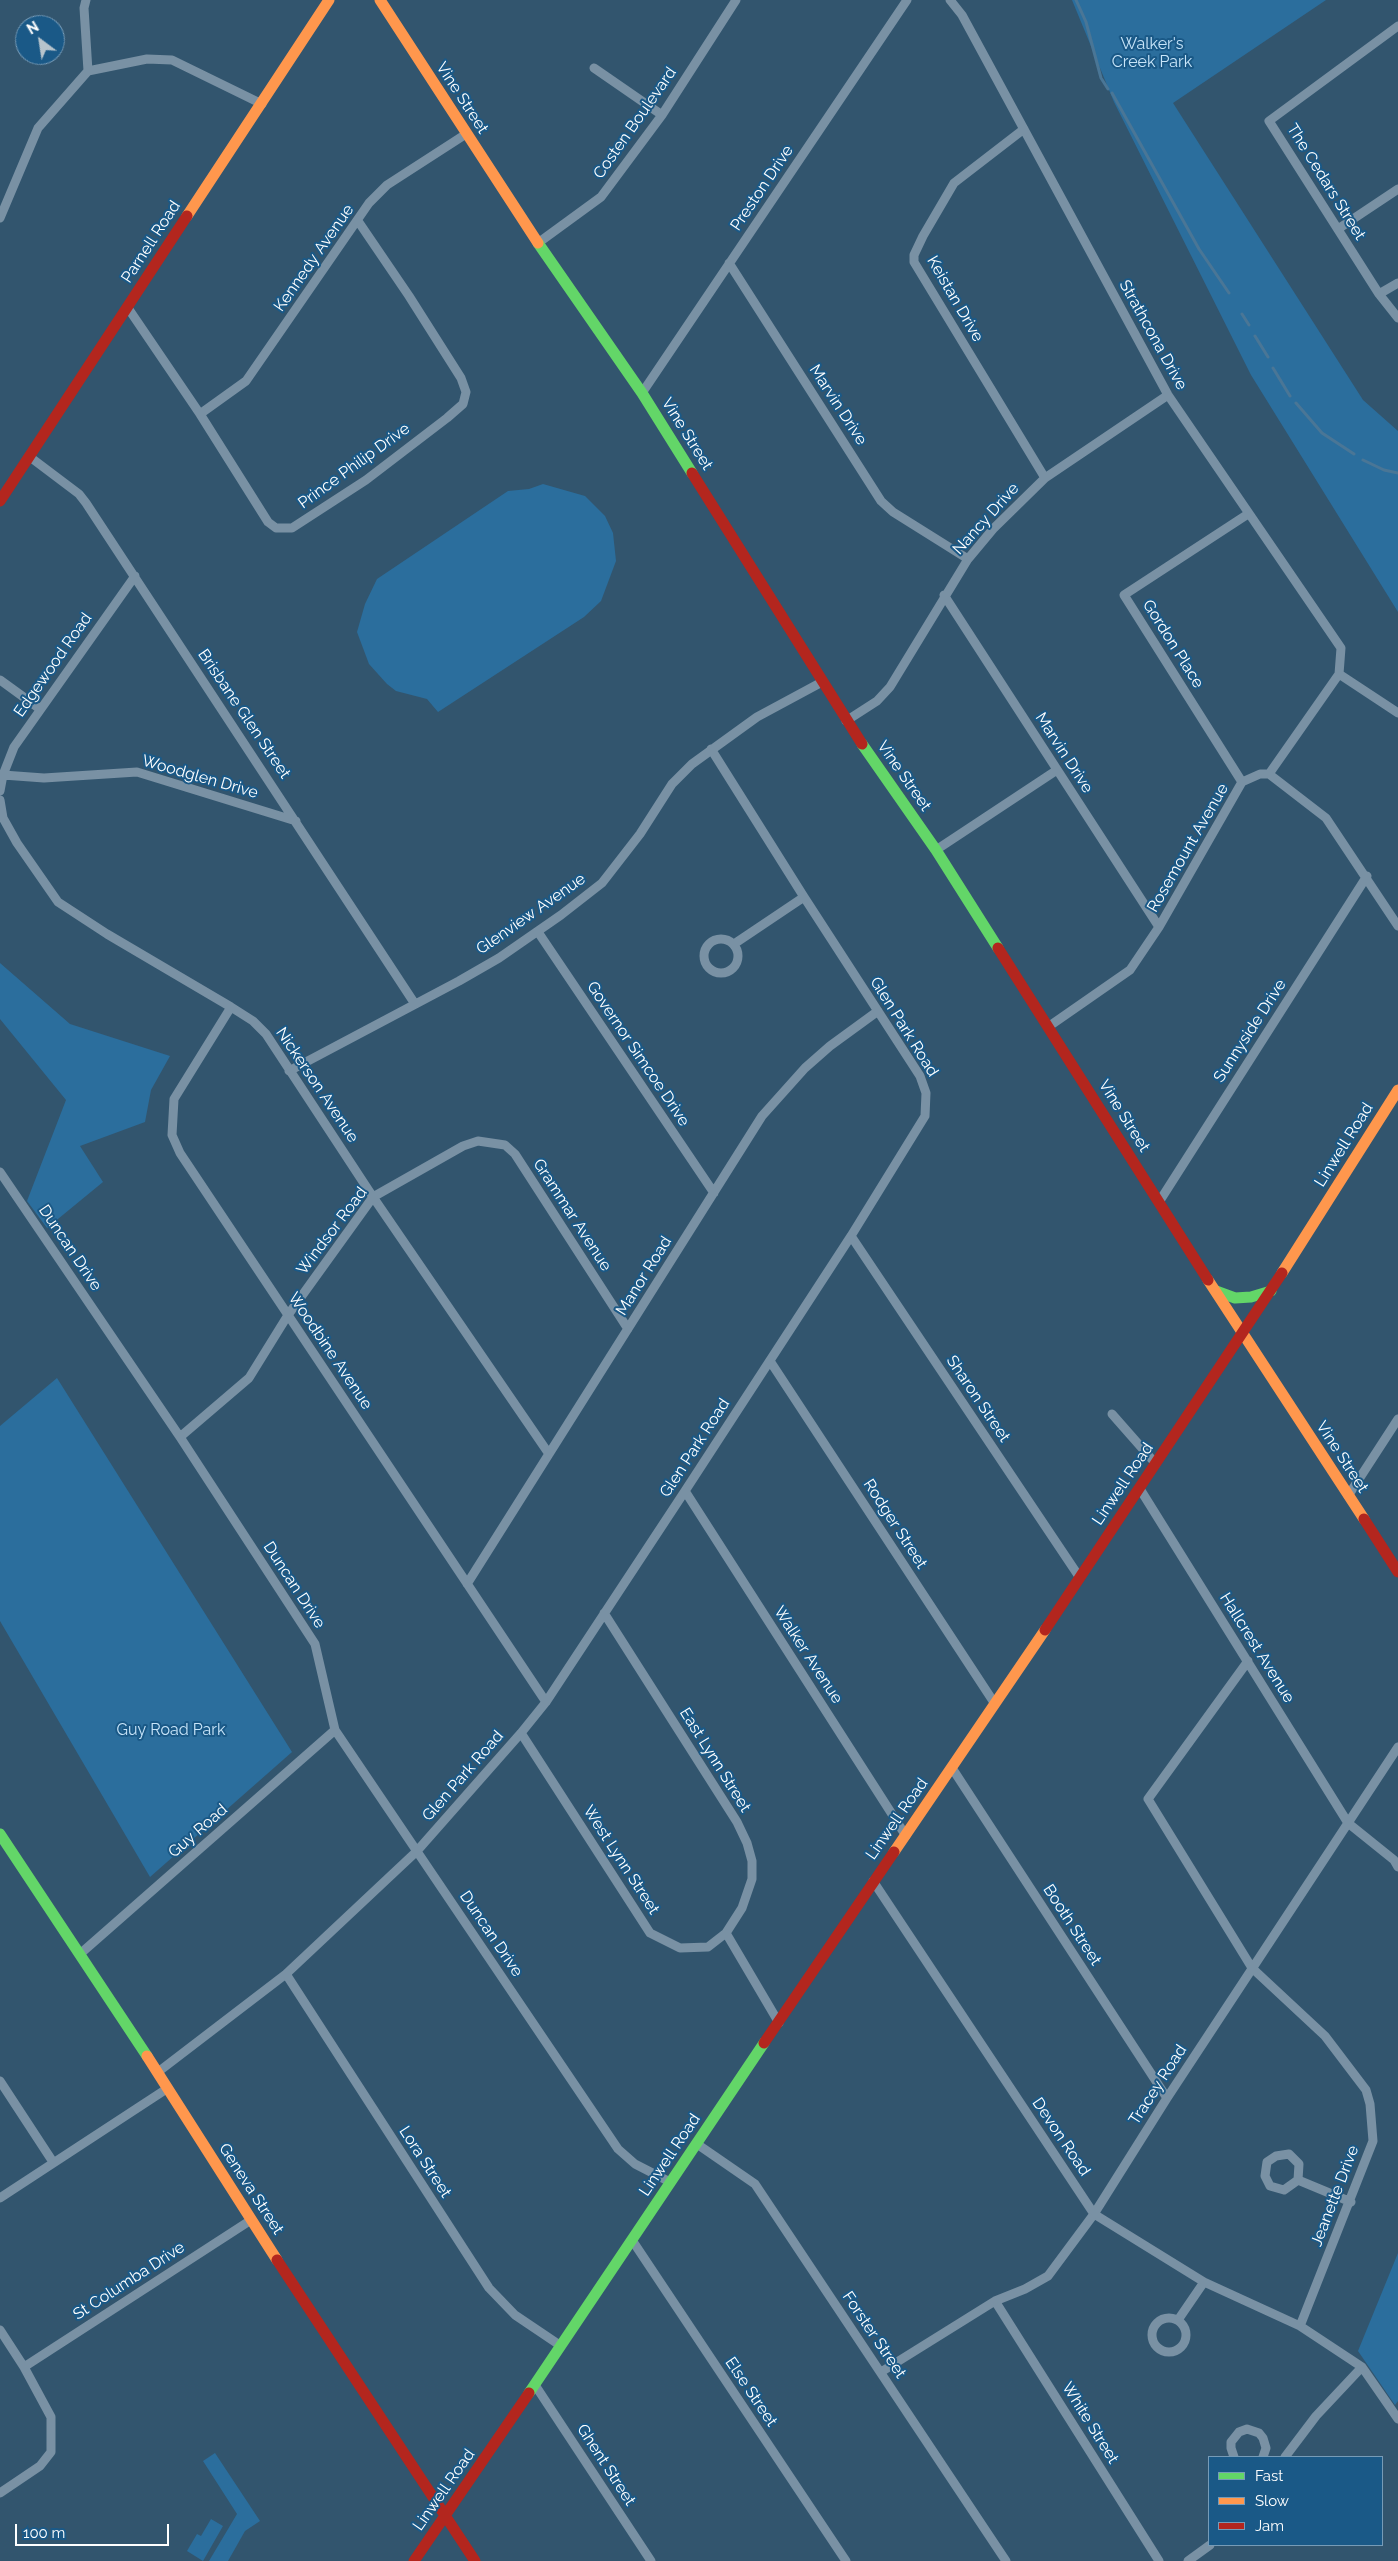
<!DOCTYPE html>
<html>
<head>
<meta charset="utf-8">
<style>
	body { margin:0 }
	#map { position:relative; width:1398px; height:2561px; overflow:hidden; background:#32556e; font-family:Raleway,sans-serif }
	canvas { display:block }
	.legend { position:absolute; left:1208px; top:2456px; width:175px; height:90px; box-sizing:border-box; background:#1a5987; border:1px solid #769bb7; margin:0; padding:6px 9px; list-style:none; font-size:15px; color:#fff }
	.legend li { display:flex; align-items:center; gap:10px; height:25px }
	.legend b { width:25px; border:1px solid #769bb7 }
	.north { position:absolute; left:15px; top:15px; width:50px; height:50px; box-sizing:border-box; background:#1a5987; border:1px solid #769bb7; border-radius:50%; rotate:329deg; font-size:14px; font-weight:700; line-height:20px; text-align:center; color:#fff }
	.north::after { content:''; display:block; margin:auto; width:18px; height:22px; background:#b7c4cc; clip-path:polygon(50% 0,100% 100%,50% 72%,0 100%) }
	.scale { position:absolute; left:15px; top:2524px; width:154px; height:22px; box-sizing:border-box; border:2px solid #fff; border-top:0; padding-left:6px; font-size:15px; line-height:18px; white-space:nowrap; color:#fff; -webkit-text-stroke:4px #1a5987; paint-order:stroke }
</style>
</head>
<body>
<div id="map">
<canvas width="1398" height="2561"></canvas>
<ul class="legend">
<li><b style="height:6px;background:#63d668"></b>Fast</li>
<li><b style="height:6px;background:#ff974d"></b>Slow</li>
<li><b style="height:6px;background:#b3261e"></b>Jam</li>
</ul>
<div class="north">N</div>
<div class="scale">100 m</div>
</div>
<script>
const ctx = document.querySelector('canvas').getContext('2d');
ctx.lineJoin = 'round';
function fill(path, color) { ctx.fillStyle = color; ctx.fill(path, 'evenodd'); }
const poly = rows => new Path2D(rows.map(r => 'M' + r).join(''));
function strokePath(path, color, width, dash) { ctx.strokeStyle = color; ctx.lineWidth = width; ctx.lineCap = dash ? 'butt' : 'round'; ctx.setLineDash(dash || []); ctx.stroke(path); }
function write(font, color, halo, rows, align = 'center') {
  ctx.font = font + ' Raleway,sans-serif'; ctx.lineWidth = 4; ctx.setLineDash([]); ctx.textBaseline = 'middle'; ctx.strokeStyle = halo; ctx.fillStyle = color; for (const [text, x, y, turn = 0] of rows) {
    ctx.save(); ctx.translate(x, y); ctx.rotate((+turn || 0) * Math.PI / 180); ctx.textAlign = isNaN(turn) ? turn : align; if (halo) ctx.strokeText(text, 0, 0); ctx.fillText(text, 0, 0); ctx.restore();
  }
}
const green = poly([
	[1072,0,1326,0,1173,103,1363,400,1398,431,1398,612,1251,375,1114,102],
	[543,484,585,496,605,516,613,533,616,561,601,601,584,617,438,712,427,699,396,691,387,684,369,664,357,632,365,604,377,579,508,491,529,489],
	[0,963,70,1024,170,1056,151,1090,145,1122,80,1146,103,1182,47,1228,27,1201,66,1100,0,1019],
	[57,1378,292,1752,150,1877,0,1621,0,1426],
	[1398,2253,1398,2401,1395,2405,1358,2351],
	[215,2453,260,2521,245,2531,228,2561,209,2561,237,2514,203,2461],
	[211,2519,223,2526,203,2561,187,2551,197,2534,201,2536]
]);
const stream = poly([
	[1076,0,1086,22,1101,78,1108,89],
	[1112,93,1199,249,1229,293],
	[1242,314,1249,325],
	[1255,336,1268,357],
	[1273,368,1290,396],
	[1296,403,1322,433,1354,454],
	[1363,460,1384,470,1398,473]
]);
const street = poly([
	[86,0,84,8,88,71],
	[950,0,962,15,1168,395,1341,648,1339,674],
	[1398,26,1269,121,1379,294,1398,318],
	[594,68,662,115],
	[1024,129,954,183,923,236,914,255,914,262,1045,478],
	[0,218,38,128,88,71,147,59,172,60,262,104],
	[1338,229,1398,189],
	[538,243,601,197,662,115,736,0],
	[729,263,881,501,893,512,968,559],
	[1379,294,1398,283],
	[128,308,200,414,268,522,276,528,292,528,366,480,447,418,463,404,466,392,461,378,409,296,358,221],
	[642,393,907,0],
	[200,414,246,381,369,203,387,185,466,134],
	[30,457,79,494,86,503,415,1004],
	[944,595,1159,927],
	[1339,674,1398,713],
	[0,680,40,709],
	[846,721,877,701,890,687,968,559,993,529,1045,478,1168,395],
	[1269,774,1326,818,1398,926],
	[1269,774,1339,674],
	[3,775,44,778,137,772,296,821],
	[1242,782,1124,595,1248,514],
	[0,791,3,775,14,747,135,576],
	[0,800,3,818,17,843,58,902,107,934,231,1007,253,1021,266,1034,373,1197,549,1454],
	[936,850,1057,770],
	[538,932,714,1193],
	'704 956a17 17 0 1 1 34 0a17 17 0 1 1-34 0Z',
	[734,944,804,897],
	[231,1007,174,1099,172,1135,180,1153,546,1702],
	[1048,1027,1130,970,1159,927,1242,782,1260,774,1269,774],
	[289,1071,459,981,499,958,561,915,602,883,640,834,672,784,692,764,757,717,822,682],
	[0,1172,180,1437,315,1644,335,1730,618,2149,635,2164,670,2182],
	[1159,1202,1367,876],
	[851,1236,1080,1578],
	[770,1361,995,1704],
	[1112,1414,1156,1464],
	[180,1437,249,1378,288,1315,373,1197,463,1146,478,1141,505,1145,515,1154,628,1329],
	[1140,1489,1348,1823,1394,1860,1398,1867],
	[685,1491,906,1836],
	[1348,1496,1398,1419],
	[467,1584,762,1116,805,1068,830,1046,878,1011],
	[1248,1661,1148,1799,1252,1968,1325,2036,1366,2090,1370,2104,1373,2141,1300,2326],
	[521,1733,650,1933,680,1948,708,1947,726,1933,742,1908,752,1879,752,1861,747,1843,737,1822,604,1613],
	[952,1768,1167,2098],
	[873,1881,1094,2214,1204,2282,1300,2326,1362,2367,1398,2419],
	[726,1933,779,2023],
	[80,1954,335,1730],
	[286,1974,489,2288,515,2315,561,2346],
	[158,2072,286,1974,417,1851,521,1733,546,1702,685,1491,851,1236,925,1116,926,1093,920,1076,804,897,711,749],
	[0,2081,53,2162],
	[697,2144,755,2184,1006,2561],
	[1298,2180,1284,2190,1270,2186,1265,2176,1267,2162,1276,2156,1289,2154,1299,2164,1298,2180,1351,2202],
	[0,2198,168,2088],
	[632,2240,846,2561],
	[995,2301,1159,2561],
	'1152 2335a17 17 0 1 1 34 0a17 17 0 1 1-34 0Z',
	[1178,2320,1204,2282],
	[0,2330,24,2367,51,2417,51,2452,40,2466,0,2493],
	[24,2367,251,2220],
	[881,2372,995,2301,1025,2289,1048,2276,1094,2214,1167,2098,1398,1747],
	[535,2385,651,2561],
	[1234,2457,1231,2448,1231,2442,1239,2432,1247,2429,1259,2433,1263,2438,1266,2448,1263,2457],
	[1285,2457,1316,2416,1362,2367],
	[1188,2561,1210,2545]
]);
const fast = poly([
	[538,243,642,393,692,473],
	[862,744,936,850,998,948],
	[1216,1291,1235,1298,1251,1297,1271,1291],
	[0,1834,147,2056],
	[529,2393,764,2043]
]);
const slow = poly([
	[380,0,538,243],
	[187,216,329,0],
	[1282,1273,1398,1090],
	[1208,1280,1364,1519],
	[894,1852,1045,1630],
	[147,2056,277,2260]
]);
const jam = poly([
	[692,473,862,744],
	[0,501,187,216],
	[998,948,1208,1280],
	[1364,1519,1398,1572],
	[1045,1630,1282,1273],
	[764,2043,894,1852],
	[277,2260,475,2561],
	[414,2561,529,2393]
]);
const parkNames = [
	["Walker's",1152,44],
	["Creek Park",1152,62],
	["Guy Road Park",171,1730]
];
const streetNames = [
	["Vine Street",462,98,57],
	["Costen Boulevard",635,123,-55],
	["The Cedars Street",1326,182,58],
	["Preston Drive",762,188,-56],
	["Parnell Road",151,242,-57],
	["Kennedy Avenue",314,258,-55],
	["Keistan Drive",955,299,60],
	["Strathcona Drive",1153,335,61],
	["Marvin Drive",838,405,57],
	["Vine Street",687,434,58],
	["Prince Philip Drive",354,466,-36],
	["Nancy Drive",986,519,-48],
	["Gordon Place",1173,644,58],
	["Edgewood Road",53,665,-55],
	["Brisbane Glen Street",244,714,56],
	["Marvin Drive",1064,753,57],
	["Vine Street",904,776,55],
	["Woodglen Drive",200,777,16],
	["Rosemount Avenue",1188,848,-60],
	["Glenview Avenue",531,914,-35],
	["Glen Park Road",904,1027,58],
	["Sunnyside Drive",1250,1031,-57],
	["Governor Simcoe Drive",638,1054,56],
	["Nickerson Avenue",317,1085,56],
	["Vine Street",1124,1116,58],
	["Linwell Road",1344,1145,-58],
	["Grammar Avenue",572,1215,57],
	["Windsor Road",332,1231,-53],
	["Duncan Drive",70,1248,56],
	["Manor Road",644,1276,-58],
	["Woodbine Avenue",330,1351,56],
	["Sharon Street",978,1399,56],
	["Glen Park Road",695,1448,-57],
	["Vine Street",1342,1457,57],
	["Linwell Road",1123,1484,-56],
	["Rodger Street",895,1524,57],
	["Duncan Drive",294,1585,57],
	["Hallcrest Avenue",1257,1648,58],
	["Walker Avenue",808,1655,57],
	["East Lynn Street",715,1760,58],
	["Glen Park Road",463,1776,-49],
	["Linwell Road",897,1819,-55],
	["Guy Road",198,1831,-41],
	["West Lynn Street",621,1860,57],
	["Booth Street",1072,1925,57],
	["Duncan Drive",491,1934,56],
	["Tracey Road",1158,2085,-57],
	["Devon Road",1061,2137,56],
	["Linwell Road",670,2155,-56],
	["Lora Street",425,2162,57],
	["Geneva Street",251,2189,57],
	["Jeanette Drive",1335,2196,-69],
	["St Columba Drive",129,2281,-33],
	["Forster Street",874,2335,56],
	["Else Street",751,2392,56],
	["White Street",1090,2423,58],
	["Ghent Street",606,2465,57],
	["Linwell Road",444,2490,-55]
];
fill(green, '#2b6e9d');
strokePath(stream, '#4a7696', 3);
strokePath(street, '#7991a4', 9);
strokePath(fast, '#63d668', 11);
strokePath(slow, '#ff974d', 11);
strokePath(jam, '#b3261e', 11);
write('16px', '#c8e5f9', '#1a5987', parkNames);
write('16px', '#fff', '#1a5987', streetNames);
</script>
</body>
</html>
